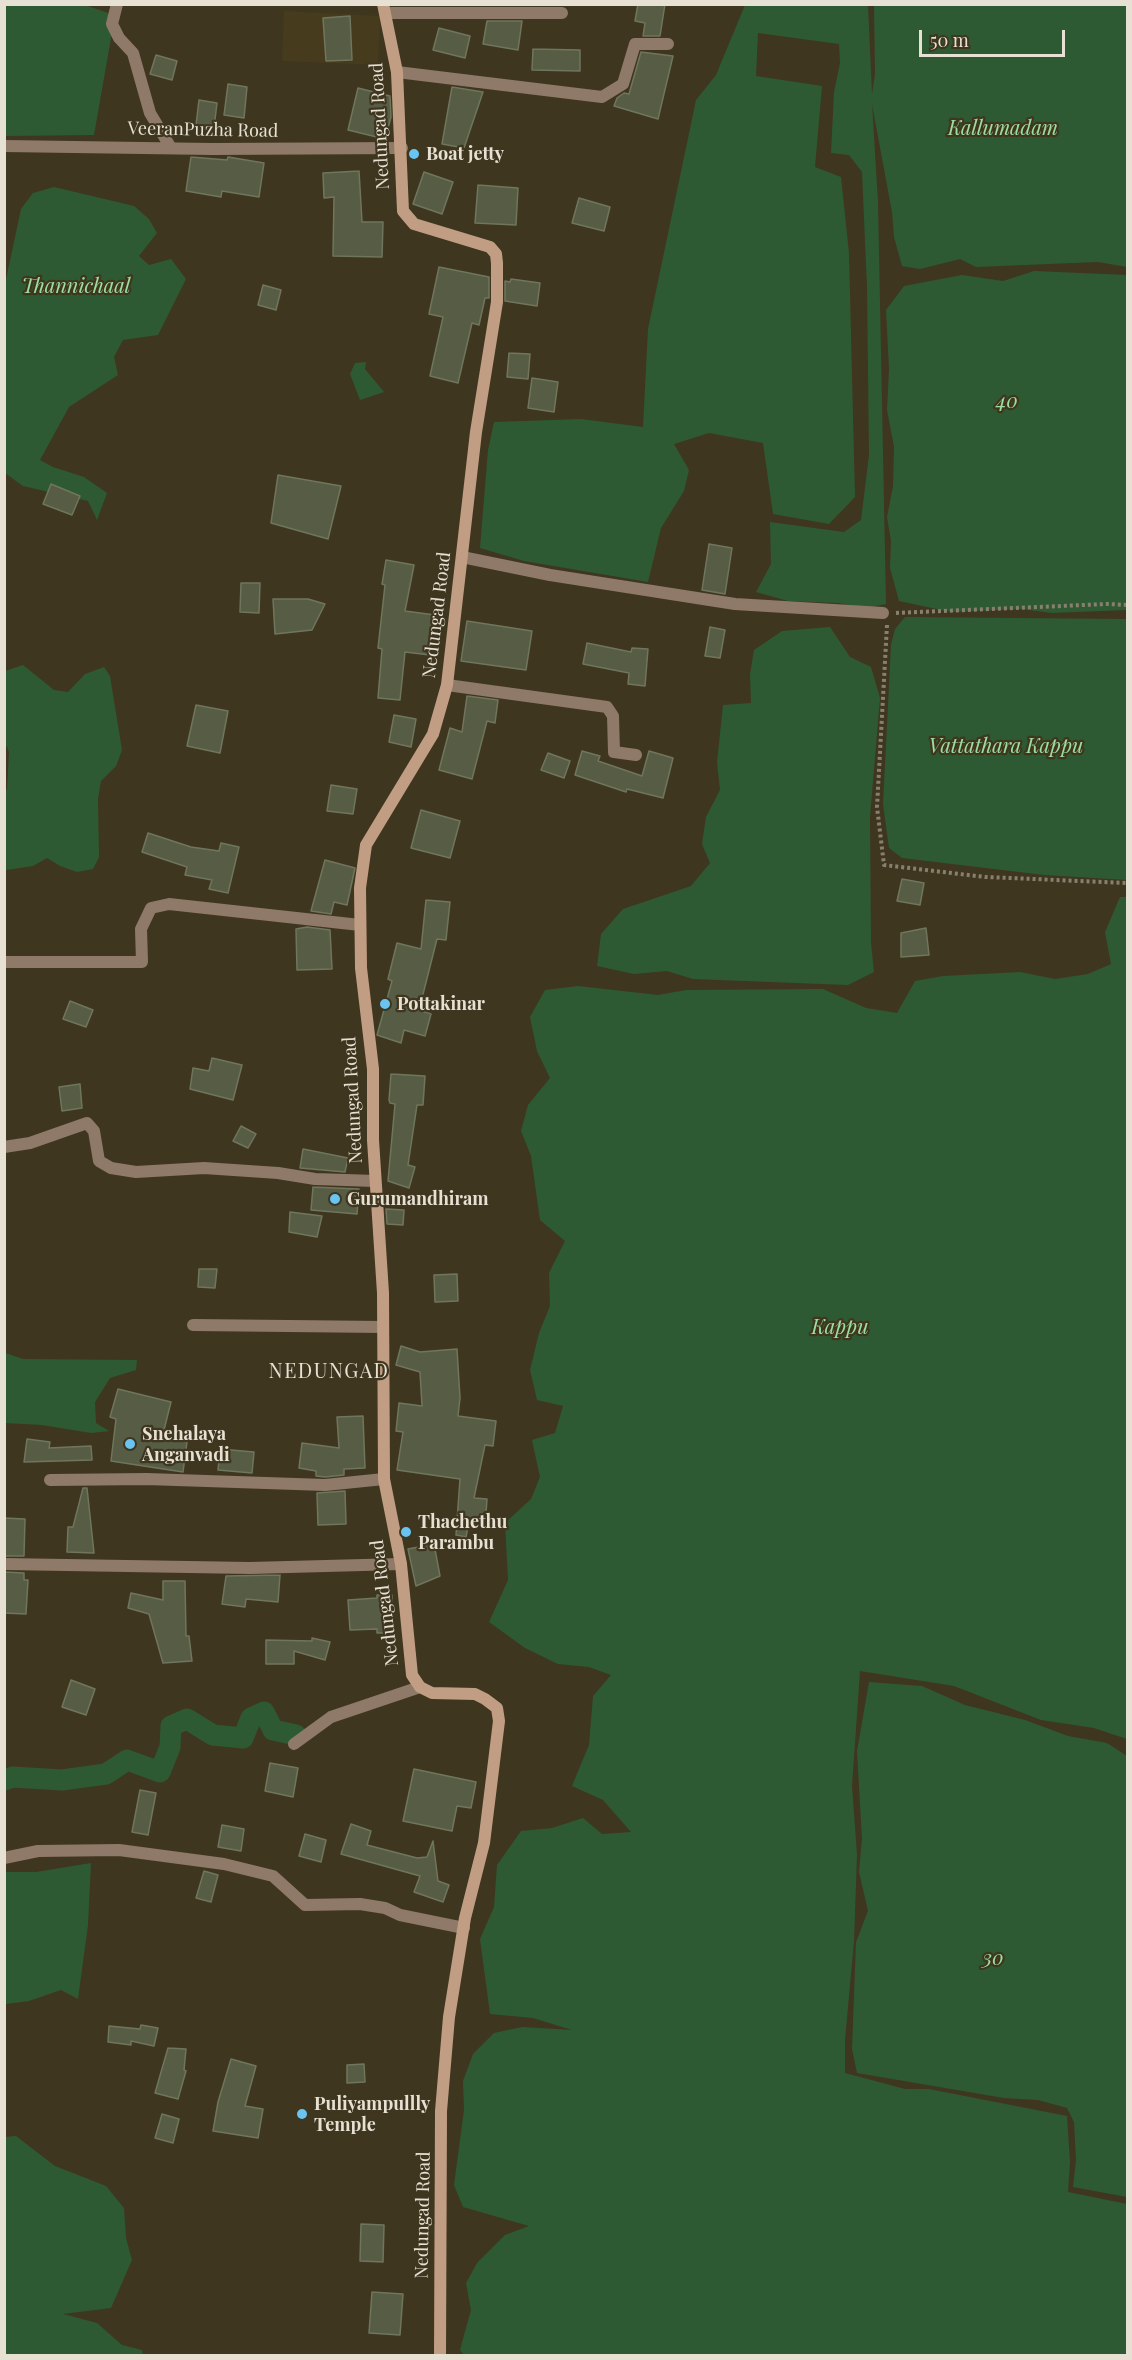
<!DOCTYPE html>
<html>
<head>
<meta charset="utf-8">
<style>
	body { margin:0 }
	#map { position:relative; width:1132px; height:2360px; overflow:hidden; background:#3f361f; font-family:"Playfair Display",serif }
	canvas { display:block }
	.frame { position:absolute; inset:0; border:6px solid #e7e1d4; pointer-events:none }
	.scale { position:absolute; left:919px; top:30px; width:146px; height:27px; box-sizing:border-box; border:3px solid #e7e1d4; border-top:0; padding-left:8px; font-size:18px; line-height:21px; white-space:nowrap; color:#e7e1d4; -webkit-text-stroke:4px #3f361f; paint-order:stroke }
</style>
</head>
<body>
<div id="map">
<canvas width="1132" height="2360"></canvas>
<div class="frame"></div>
<div class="scale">50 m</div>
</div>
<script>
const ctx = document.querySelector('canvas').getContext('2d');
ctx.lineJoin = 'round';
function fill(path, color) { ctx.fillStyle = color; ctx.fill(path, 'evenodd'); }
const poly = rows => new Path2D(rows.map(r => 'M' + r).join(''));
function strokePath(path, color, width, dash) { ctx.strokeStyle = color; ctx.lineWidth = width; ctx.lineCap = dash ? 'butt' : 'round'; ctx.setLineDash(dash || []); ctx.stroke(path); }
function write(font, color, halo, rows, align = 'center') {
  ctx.font = font + ' "Playfair Display",serif'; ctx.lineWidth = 4.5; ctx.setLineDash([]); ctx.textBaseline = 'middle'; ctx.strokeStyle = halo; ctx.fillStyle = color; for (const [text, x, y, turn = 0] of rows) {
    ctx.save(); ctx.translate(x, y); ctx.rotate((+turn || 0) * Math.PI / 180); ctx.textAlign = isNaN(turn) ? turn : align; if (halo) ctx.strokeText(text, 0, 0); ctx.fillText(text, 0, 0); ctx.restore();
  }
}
const built = poly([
	[284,11,380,16,378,65,282,61]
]);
const water = poly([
	[4,5,85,5,111,14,111,38,94,135,5,136],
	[745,5,868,5,872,94,875,74,874,5,1127,5,1127,267,1098,262,976,267,960,259,920,269,902,266,894,237,892,212,872,104,878,202,886,604,867,608,838,603,788,601,756,592,771,564,770,522,844,532,861,520,869,455,867,287,862,172,849,155,831,153,834,92,840,63,839,44,758,33,756,76,822,86,815,167,841,177,849,253,855,497,829,524,773,514,763,443,709,433,674,444,689,470,684,491,661,528,648,582,524,561,480,548,488,450,494,422,581,419,643,427,648,329,696,100,716,75],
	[54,187,134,206,149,219,157,233,139,256,149,265,171,259,186,279,158,335,123,340,114,357,118,375,69,407,40,460,53,467,84,477,107,493,97,520,88,501,23,486,5,473,5,284,21,209,33,193],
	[1034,271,1127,275,1127,610,1052,613,1022,609,951,612,899,601,890,568,891,541,887,517,893,486,894,447,887,410,889,369,886,310,904,286,962,275,1003,281],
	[366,362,365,369,384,392,360,400,350,374,355,363],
	[905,617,1127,619,1127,880,1044,875,902,858,889,848,883,804,891,645,895,629],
	[830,627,850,657,871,667,880,698,870,817,871,943,874,972,848,985,693,979,667,971,634,974,597,966,601,934,623,909,691,886,710,863,702,844,706,817,720,790,717,762,723,705,751,703,750,674,754,650,782,631],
	[23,665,54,690,68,692,85,674,104,667,110,676,122,750,116,766,101,781,98,799,99,857,93,869,77,872,60,866,47,858,33,866,6,870,5,868,4,793,7,789,9,752,5,743,5,671],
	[1120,897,1128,897,1127,1739,1094,1728,1041,1720,954,1686,860,1671,852,1786,857,1855,854,1941,845,2040,845,2073,905,2089,929,2089,1067,2116,1070,2162,1068,2192,1127,2204,1127,2355,464,2355,460,2350,471,2310,466,2283,477,2263,505,2235,529,2226,463,2207,454,2185,464,2110,463,2081,473,2054,494,2033,522,2027,572,2030,533,2018,490,2014,480,1939,494,1907,497,1865,521,1831,552,1828,583,1818,602,1834,631,1832,603,1800,572,1786,589,1745,593,1696,611,1675,589,1667,558,1664,525,1648,489,1622,508,1580,505,1523,531,1499,540,1477,532,1440,555,1433,563,1406,537,1400,530,1370,539,1333,550,1306,549,1273,565,1241,540,1220,531,1156,521,1131,528,1105,550,1078,537,1051,530,1017,545,990,578,986,658,995,686,990,823,989,866,1008,897,1013,915,981,943,976,1020,972,1055,979,1088,974,1111,964,1105,932],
	[5,1353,23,1359,137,1360,136,1370,110,1378,95,1402,96,1423,109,1431,91,1433,42,1425,5,1423],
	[869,1682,922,1686,965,1705,1025,1720,1068,1736,1107,1743,1127,1756,1127,2197,1073,2187,1076,2160,1074,2122,1067,2108,1038,2100,1004,2098,857,2073,852,2049,856,1942,868,1911,859,1872,862,1839,857,1751],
	[91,1863,88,1925,78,1999,61,1990,29,2001,6,2004,5,2049,5,1872,36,1872],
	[16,2136,55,2166,106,2186,124,2208,126,2238,132,2260,111,2308,63,2314,97,2323,122,2345,142,2350,143,2355,5,2355,5,2137]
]);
const canal = poly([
	[4,1780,13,1777,62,1780,106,1774,127,1760,160,1772,170,1747,171,1726,187,1719,213,1735,243,1738,251,1718,264,1712,273,1730,296,1735]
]);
const building = poly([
	[638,4,665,4,660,36,643,36,645,23,635,21,638,4],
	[350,16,352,60,326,61,323,18,350,16],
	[487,21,522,21,518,50,483,44,487,21],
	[439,28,470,36,465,58,433,50,439,28],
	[533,49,580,50,580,71,532,70,533,49],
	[641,52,673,56,658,119,614,106,617,98,624,93,629,94,641,52],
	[156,55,177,61,172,80,150,74,156,55],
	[228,84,247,87,244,118,224,115,228,84],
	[452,87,483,92,464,148,442,144,452,87],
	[358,88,390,96,391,117,385,139,348,130,358,88],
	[199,100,217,103,214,128,196,125,199,100],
	[191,157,227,160,228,157,264,163,259,197,222,191,221,197,186,191,191,157],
	[359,171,362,222,383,222,382,257,333,256,334,197,324,198,323,173,359,171],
	[424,172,453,182,442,214,413,204,424,172],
	[478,185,518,188,516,225,475,223,478,185],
	[579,198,610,207,604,231,572,223,579,198],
	[439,267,489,277,489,298,485,298,479,325,472,323,458,383,430,376,443,317,429,314,439,267],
	[511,279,540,283,537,306,505,301,505,281,510,282,511,279],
	[263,285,281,290,276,310,258,305,263,285],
	[509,353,530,354,528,379,507,377,509,353],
	[532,378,558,382,554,412,528,408,532,378],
	[278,475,341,486,328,539,271,523,278,475],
	[51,484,80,496,72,515,43,504,51,484],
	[709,544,732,548,725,594,702,590,709,544],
	[386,560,414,565,405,611,435,615,430,655,405,652,400,700,378,698,382,649,378,648,385,585,382,584,386,560],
	[241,583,260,583,259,613,240,612,241,583],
	[273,599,308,599,325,604,312,630,275,634,273,599],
	[467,621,532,631,526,670,461,661,467,621],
	[710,627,725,630,720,658,705,656,710,627],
	[587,643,631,652,632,648,648,649,645,686,628,684,629,673,583,664,587,643],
	[467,696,498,700,495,723,487,721,472,779,439,770,450,728,462,732,467,696],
	[196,705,228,711,220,753,187,746,196,705],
	[394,715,416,719,411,747,389,742,394,715],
	[582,751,600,756,598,761,642,776,649,751,673,758,663,798,627,789,626,792,575,775,582,751],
	[548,753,570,761,564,778,541,770,548,753],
	[331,785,357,789,353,814,327,811,331,785],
	[421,810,460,821,450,858,411,848,421,810],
	[148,833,191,847,219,851,221,843,239,847,228,893,209,889,212,880,185,875,187,867,142,852,148,833],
	[325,860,355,868,347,905,334,902,331,914,311,911,325,860],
	[902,879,924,883,920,905,897,901,902,879],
	[426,900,450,902,446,940,437,939,419,1010,431,1014,425,1036,404,1030,401,1043,377,1035,392,981,388,979,397,943,421,949,426,900],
	[307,927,330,930,332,969,297,970,296,929,307,927],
	[926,928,929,955,901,957,901,933,926,928],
	[70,1001,93,1010,86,1027,63,1019,70,1001],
	[212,1058,242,1065,233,1100,190,1089,193,1068,209,1071,212,1058],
	[391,1074,425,1076,423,1105,417,1105,408,1165,415,1167,409,1188,388,1181,395,1104,390,1103,389,1100,391,1074],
	[80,1084,82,1108,62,1111,59,1087,80,1084],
	[241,1126,256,1134,248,1148,233,1141,241,1126],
	[303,1149,348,1158,345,1172,300,1168,303,1149],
	[313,1187,359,1189,357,1214,311,1210,313,1187],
	[386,1209,404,1210,403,1225,387,1224,386,1209],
	[290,1212,322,1216,317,1237,289,1232,290,1212],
	[199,1269,217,1269,215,1288,198,1287,199,1269],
	[457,1274,458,1301,435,1302,434,1275,457,1274],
	[401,1346,420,1352,457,1349,460,1398,458,1416,496,1421,493,1446,485,1445,474,1498,487,1499,485,1528,468,1526,466,1537,456,1535,460,1479,397,1470,403,1432,396,1431,399,1403,422,1406,420,1372,396,1365,401,1346],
	[118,1389,171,1402,162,1438,187,1442,183,1472,111,1461,116,1419,110,1417,118,1389],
	[363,1416,365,1468,344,1469,344,1475,325,1477,316,1476,316,1471,299,1468,302,1443,339,1448,337,1417,363,1416],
	[27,1439,50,1442,49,1448,91,1446,92,1460,24,1462,27,1439],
	[220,1449,254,1452,252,1473,218,1470,220,1449],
	[83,1488,87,1488,94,1553,67,1552,68,1527,73,1527,83,1488],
	[345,1491,346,1524,318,1525,317,1493,345,1491],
	[4,1518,25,1519,24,1556,4,1556,4,1518],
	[434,1544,440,1576,416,1586,408,1549,434,1544],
	[4,1572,24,1573,24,1580,28,1580,26,1614,4,1613,4,1572],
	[280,1575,278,1602,246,1599,245,1607,222,1604,226,1576,280,1575],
	[163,1581,185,1581,186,1636,189,1636,192,1661,163,1663,149,1614,128,1608,131,1593,163,1600,163,1581],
	[377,1595,392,1595,392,1633,377,1633,377,1629,350,1630,348,1600,377,1598,377,1595],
	[312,1638,330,1642,325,1660,294,1651,294,1664,266,1664,266,1640,312,1641,312,1638],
	[71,1680,95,1689,86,1715,62,1707,71,1680],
	[270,1763,298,1768,293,1797,265,1791,270,1763],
	[414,1769,476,1782,471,1808,457,1806,452,1831,403,1821,414,1769],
	[140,1790,156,1793,148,1835,132,1832,140,1790],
	[351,1824,371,1831,367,1845,417,1858,427,1857,433,1841,438,1881,449,1885,443,1902,414,1892,420,1876,341,1854,351,1824],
	[222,1825,244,1829,241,1851,218,1847,222,1825],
	[305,1834,326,1840,321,1862,299,1856,305,1834],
	[204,1871,218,1875,211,1902,196,1898,204,1871],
	[141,2025,158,2028,154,2046,131,2041,131,2045,108,2042,109,2026,140,2029,141,2025],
	[168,2048,186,2049,184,2070,186,2071,178,2099,155,2093,168,2048],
	[231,2059,256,2066,245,2106,263,2109,258,2138,213,2131,218,2102,231,2059],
	[364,2064,365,2082,347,2083,347,2065,364,2064],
	[162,2114,179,2119,173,2143,155,2138,162,2114],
	[361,2224,384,2225,383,2262,360,2261,361,2224],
	[372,2292,403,2294,400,2335,369,2333,372,2292]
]);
const path = poly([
	[896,613,1108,604,1128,605],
	[887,625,877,807,884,865,985,877,1128,883]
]);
const street = poly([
	[117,4,112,24,119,38,133,53,150,113,171,148],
	[385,13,562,13],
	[397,72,602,97,623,84,635,44,668,44],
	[4,146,212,149,402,148],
	[462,557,550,575,735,604,883,613],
	[447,685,607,707,613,716,614,752,636,755],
	[4,962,142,962,141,929,151,908,169,904,360,925],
	[4,1147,30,1143,87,1123,94,1131,99,1161,111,1168,136,1172,204,1168,278,1173,315,1179,375,1181],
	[193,1325,383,1327],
	[50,1480,147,1479,325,1485,384,1479],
	[4,1564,250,1568,401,1564],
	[294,1744,331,1717,420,1687],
	[4,1858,38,1851,119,1850,224,1864,273,1876,305,1905,360,1904,385,1908,400,1915,464,1928]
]);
const secondary = poly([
	[383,4,397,72,403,211,414,224,490,247,496,254,497,263,497,302,476,432,447,685,433,734,366,845,360,888,361,968,373,1069,373,1140,383,1293,384,1479,401,1564,412,1675,420,1687,432,1693,475,1694,485,1699,497,1708,499,1721,484,1843,465,1918,449,2017,441,2111,440,2356]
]);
const markers = [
	[414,154,6,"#69c4f1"],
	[385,1004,6,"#69c4f1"],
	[335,1199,6,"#69c4f1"],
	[130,1444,6,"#69c4f1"],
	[406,1532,6,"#69c4f1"],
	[302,2114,6,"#69c4f1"]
];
const streetNames = [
	["Nedungad Road",380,126,-93],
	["VeeranPuzha Road",203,130,1],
	["Nedungad Road",437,615,-83],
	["Nedungad Road",353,1100,-93],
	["Nedungad Road",385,1603,-97],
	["Nedungad Road",423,2215,-89]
];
const poiNames = [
	["Boat jetty",426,154],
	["Pottakinar",397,1004],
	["Gurumandhiram",347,1199],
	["Snehalaya",142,1434],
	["Anganvadi",142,1455],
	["Thachethu",418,1522],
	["Parambu",418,1543],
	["Puliyampullly",314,2104],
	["Temple",314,2125]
];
const waterNames = [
	["Kallumadam",1003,129],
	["Thannichaal",76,287],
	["40",1007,402],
	["Vattathara Kappu",1006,747],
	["Kappu",840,1328],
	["30",993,1959]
];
const neighbourhoodNames = [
	["NEDUNGAD",329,1372]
];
fill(built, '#473b1d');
fill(water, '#2e5a33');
strokePath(canal, '#2e5a33', 21);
fill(building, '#575c44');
strokePath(building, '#70765c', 1.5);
strokePath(path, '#88806e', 4, [3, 3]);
strokePath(street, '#8f7969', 12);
strokePath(secondary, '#c19e83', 12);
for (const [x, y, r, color] of markers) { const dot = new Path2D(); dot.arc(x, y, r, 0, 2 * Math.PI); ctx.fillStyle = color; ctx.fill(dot); strokePath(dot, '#3f361f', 2); }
write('18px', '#e7e1d4', '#3f361f', streetNames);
write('bold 18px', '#e7e1d4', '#3f361f', poiNames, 'left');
write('italic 20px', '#9ce0a0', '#3f361f', waterNames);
ctx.letterSpacing = '1.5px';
write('20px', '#e7e1d4', '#3f361f', neighbourhoodNames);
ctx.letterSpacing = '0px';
</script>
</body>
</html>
